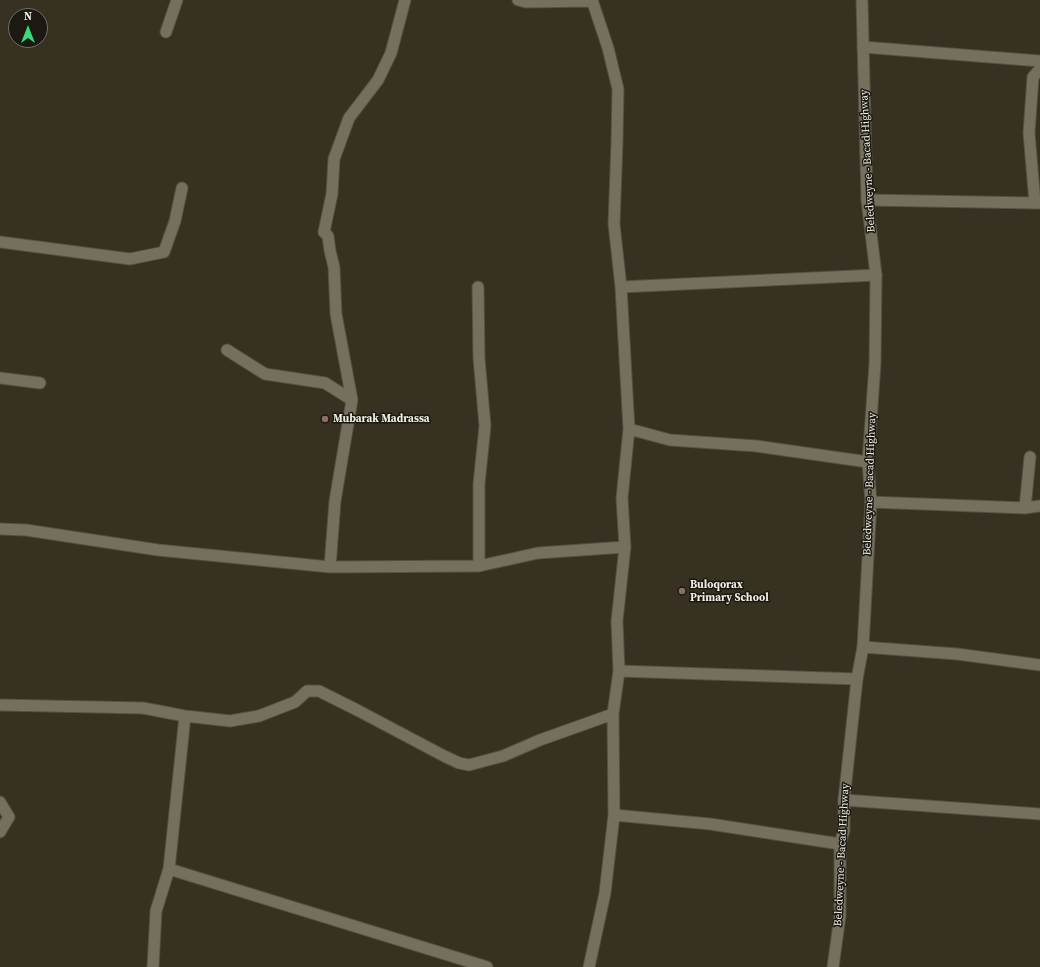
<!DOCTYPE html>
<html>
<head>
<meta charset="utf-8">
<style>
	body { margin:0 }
	#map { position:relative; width:1040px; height:967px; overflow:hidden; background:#363121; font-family:"Source Serif 4",serif }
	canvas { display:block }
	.north { position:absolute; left:8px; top:8px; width:40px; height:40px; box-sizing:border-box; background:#1b1912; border:1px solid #706e66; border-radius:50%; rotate:0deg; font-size:11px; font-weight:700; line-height:16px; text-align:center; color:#f0ede3 }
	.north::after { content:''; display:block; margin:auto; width:14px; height:18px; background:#3ad77f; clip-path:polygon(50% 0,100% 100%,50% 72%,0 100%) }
</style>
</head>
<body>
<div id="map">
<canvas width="1040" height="967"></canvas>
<div class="north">N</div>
</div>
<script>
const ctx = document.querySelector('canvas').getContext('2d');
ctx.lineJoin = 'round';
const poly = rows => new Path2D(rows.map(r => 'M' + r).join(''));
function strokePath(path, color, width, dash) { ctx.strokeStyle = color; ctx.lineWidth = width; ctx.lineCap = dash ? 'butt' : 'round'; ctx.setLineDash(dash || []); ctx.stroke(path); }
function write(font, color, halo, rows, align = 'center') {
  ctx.font = font + ' "Source Serif 4",serif'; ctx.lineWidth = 3; ctx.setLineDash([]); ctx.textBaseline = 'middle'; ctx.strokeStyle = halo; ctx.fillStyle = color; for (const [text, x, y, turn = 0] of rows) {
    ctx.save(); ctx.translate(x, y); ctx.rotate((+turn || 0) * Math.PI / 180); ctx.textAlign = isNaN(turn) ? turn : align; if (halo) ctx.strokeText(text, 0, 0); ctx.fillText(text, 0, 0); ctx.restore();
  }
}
const minor = poly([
	[518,0,526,2,592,1],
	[166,32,177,0],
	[863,47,1040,61],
	[1040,69,1033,77,1029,133,1035,203,1040,203],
	[867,200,1035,203],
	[0,242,130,259,164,252,175,221,182,188],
	[478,287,479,358,485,426,479,484,479,566],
	[621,287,876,275],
	[227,350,265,374,325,383,352,400],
	[0,378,40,383],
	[629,429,670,440,756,446,868,462],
	[871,502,1025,508,1040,506],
	[1025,508,1030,457],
	[0,529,26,530,158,550,330,567,479,566,538,553,625,547],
	[330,567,335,501,352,400,336,314,334,267,330,251,328,236,324,232,332,194,334,159,349,118,378,80,391,53,405,0],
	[863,647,957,654,1040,665],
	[619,671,857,679],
	[0,705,143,708,185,716,230,721,259,716,295,702,307,691,319,691,357,710,444,756,459,763,469,765,503,756,540,740,613,714],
	[844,800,1040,814],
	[0,802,9,817,0,832],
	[614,815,710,824,840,844],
	[169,869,487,967],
	[153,967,156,911,169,869,185,716],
	[589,967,605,893,614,815,613,714,619,671,617,621,625,547,622,498,629,429,621,287,614,224,617,142,618,89,608,48,592,0]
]);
const tertiary = poly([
	[833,967,840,916,840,844,844,830,844,800,857,679,863,647,871,502,868,462,875,364,876,275,867,200,862,0]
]);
const markers = [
	[325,419,4,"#8d6e63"],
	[682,591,4,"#8d6e63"]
];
const streetNames = [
	["Beledweyne - Bacad Highway",868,161,-93],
	["Beledweyne - Bacad Highway",870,484,-88],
	["Beledweyne - Bacad Highway",842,855,-87]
];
const poiNames = [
	["Mubarak Madrassa",333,419],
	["Buloqorax",690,585],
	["Primary School",690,598]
];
strokePath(minor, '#555042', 13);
strokePath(tertiary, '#555042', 13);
strokePath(minor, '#75705d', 11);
strokePath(tertiary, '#75705d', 11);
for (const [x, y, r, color] of markers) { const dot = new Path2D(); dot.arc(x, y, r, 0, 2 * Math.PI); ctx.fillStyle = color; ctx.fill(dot); strokePath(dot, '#1b1912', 1.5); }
write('11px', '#f0ede3', '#1b1912', streetNames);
write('bold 11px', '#f0ede3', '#1b1912', poiNames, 'left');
</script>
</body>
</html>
